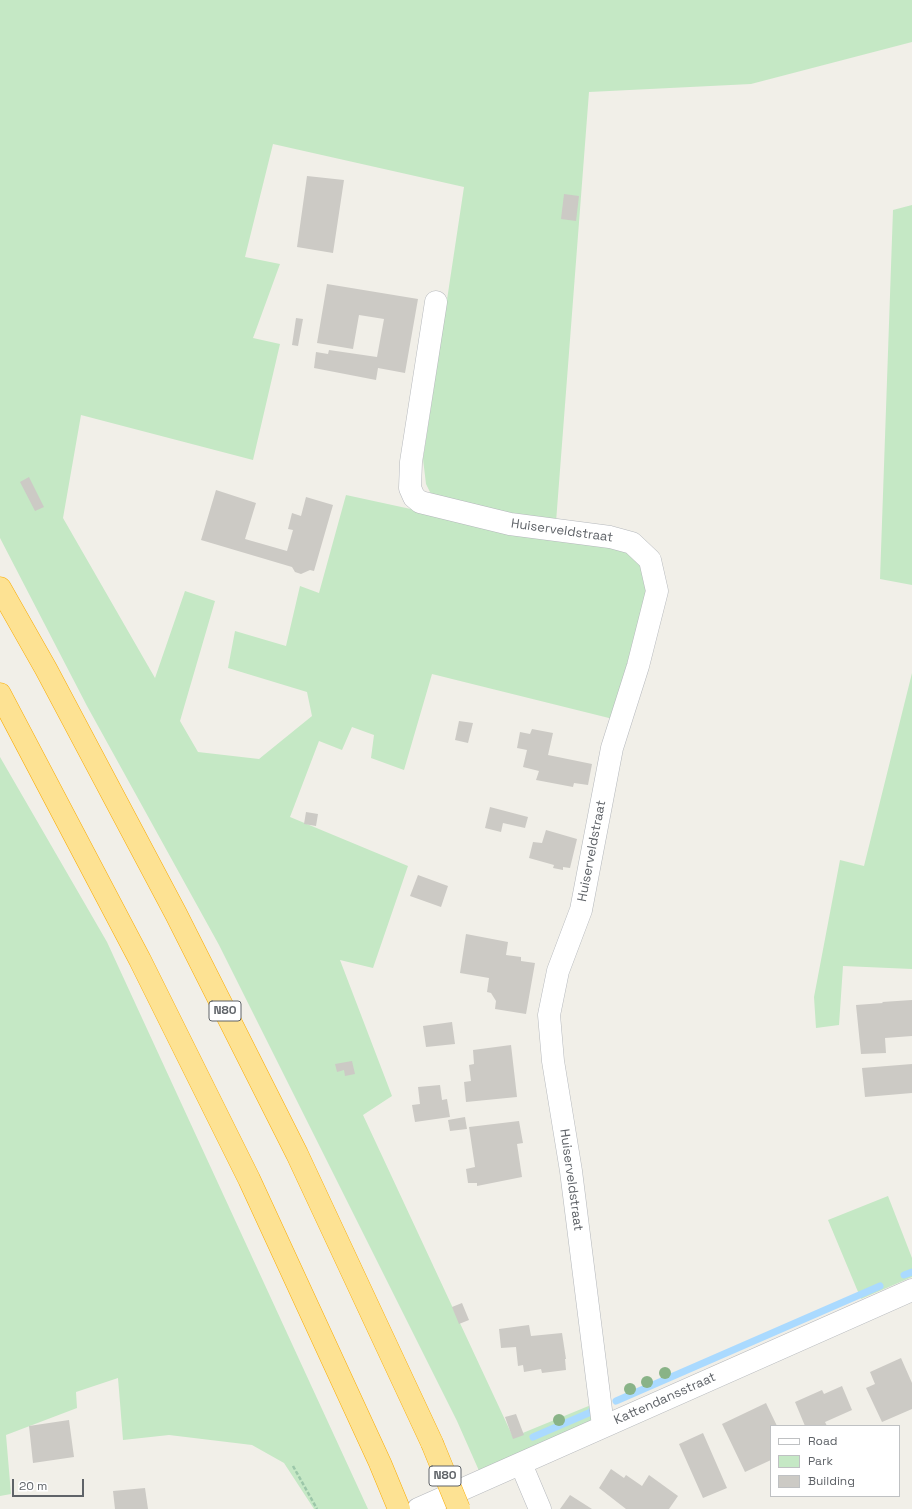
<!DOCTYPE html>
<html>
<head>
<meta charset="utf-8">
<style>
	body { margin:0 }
	#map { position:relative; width:912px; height:1509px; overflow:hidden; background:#f1efe8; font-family:"Space Grotesk",sans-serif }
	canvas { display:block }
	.legend { position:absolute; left:770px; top:1425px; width:130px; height:72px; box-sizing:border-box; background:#fff; border:1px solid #bfc1c3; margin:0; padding:5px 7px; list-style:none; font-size:12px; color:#5f6368 }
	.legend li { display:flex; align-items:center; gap:8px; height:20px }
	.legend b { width:20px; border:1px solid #bfc1c3 }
	.scale { position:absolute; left:12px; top:1479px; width:72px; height:18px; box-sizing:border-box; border:2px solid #5f6368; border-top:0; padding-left:5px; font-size:12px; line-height:14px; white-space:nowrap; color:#5f6368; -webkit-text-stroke:3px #fff; paint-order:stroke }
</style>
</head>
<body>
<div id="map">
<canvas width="912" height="1509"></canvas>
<ul class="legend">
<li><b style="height:5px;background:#fff"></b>Road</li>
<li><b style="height:11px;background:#c5e8c5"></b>Park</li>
<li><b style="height:11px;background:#cccac5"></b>Building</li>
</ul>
<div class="scale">20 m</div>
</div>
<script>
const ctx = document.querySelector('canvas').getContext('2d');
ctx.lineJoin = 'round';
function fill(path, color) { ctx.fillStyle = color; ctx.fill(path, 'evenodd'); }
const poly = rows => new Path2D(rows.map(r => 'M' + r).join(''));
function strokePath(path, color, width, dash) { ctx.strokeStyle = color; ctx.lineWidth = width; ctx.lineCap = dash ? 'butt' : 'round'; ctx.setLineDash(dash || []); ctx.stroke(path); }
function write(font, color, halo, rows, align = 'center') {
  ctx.font = font + ' "Space Grotesk",sans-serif'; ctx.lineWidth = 3; ctx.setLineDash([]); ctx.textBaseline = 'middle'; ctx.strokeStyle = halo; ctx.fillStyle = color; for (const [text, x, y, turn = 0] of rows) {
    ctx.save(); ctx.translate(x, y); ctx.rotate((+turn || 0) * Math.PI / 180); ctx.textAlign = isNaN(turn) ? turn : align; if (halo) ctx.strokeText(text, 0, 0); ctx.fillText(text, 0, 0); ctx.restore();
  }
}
const green = poly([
	[0,0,912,0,912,42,751,84,589,92,556,522,433,498,426,484,423,459,464,187,273,144,245,257,280,264,253,338,280,344,253,460,81,415,63,518,155,678,185,591,215,601,180,721,198,752,259,759,312,716,307,692,228,668,235,631,286,646,300,586,319,593,346,495,443,516,610,544,635,556,649,583,613,719,432,674,404,770,371,758,374,735,352,727,342,750,319,741,290,817,408,866,373,968,340,960,392,1096,363,1115,513,1437,591,1405,593,1420,480,1473,457,1421,219,945,87,706,0,538],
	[912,205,912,585,880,579,893,210],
	[912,673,912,969,843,966,839,1025,816,1028,814,997,840,860,864,866],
	[0,757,107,942,368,1509,314,1509,284,1463,252,1445,169,1435,123,1440,118,1378,76,1392,77,1408,6,1435,11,1494,0,1496],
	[888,1196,912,1258,912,1277,861,1299,828,1220]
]);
const stream = poly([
	[904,1275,912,1272],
	[616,1401,880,1286],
	[533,1437,591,1412,594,1404]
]);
const building = poly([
	[307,176,344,180,333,253,297,247],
	[564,194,579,196,576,221,561,219],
	[327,284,418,299,405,373,378,368,376,380,314,368,316,352,328,354,329,350,377,357,384,319,359,315,353,349,317,343],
	[296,318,303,319,298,346,292,345],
	[29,477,44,507,35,511,20,482],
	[216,490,256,503,245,539,287,551,293,530,288,529,292,513,301,516,306,497,333,505,314,571,310,570,301,574,295,572,292,567,201,540],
	[459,721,473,723,468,743,455,740],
	[532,729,553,733,548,755,592,764,588,785,574,783,573,787,536,780,539,771,523,767,527,750,517,748,520,732,530,734],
	[490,807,528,817,525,828,503,823,501,832,485,828],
	[306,812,318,814,316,826,304,824],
	[546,830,577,839,570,868,563,867,563,870,553,868,554,865,529,858,533,842,542,843],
	[418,875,448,886,441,907,410,896],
	[466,934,508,942,506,955,521,957,521,961,535,963,526,1014,495,1009,496,1001,491,993,487,992,489,978,460,973],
	[912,1000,912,1036,885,1038,886,1053,861,1054,856,1005,883,1003,882,1002],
	[452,1022,455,1044,426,1047,423,1026],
	[511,1045,517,1097,466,1102,464,1082,471,1081,469,1065,474,1064,473,1050],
	[352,1061,355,1074,345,1076,344,1070,337,1072,335,1064],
	[912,1064,912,1093,865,1097,862,1068],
	[440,1085,442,1100,447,1099,450,1117,415,1122,412,1105,420,1104,418,1087],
	[465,1117,467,1129,450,1131,448,1120],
	[519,1121,523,1143,517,1144,522,1177,477,1186,477,1183,468,1183,466,1169,475,1167,469,1127],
	[462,1303,469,1320,459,1324,452,1307],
	[529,1325,531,1336,562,1333,566,1359,565,1359,566,1370,542,1373,541,1369,524,1372,523,1365,518,1366,516,1347,501,1348,499,1329],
	[901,1358,912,1383,912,1409,882,1422,866,1388,875,1384,870,1372],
	[842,1386,852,1410,825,1422,827,1426,805,1426,795,1402,822,1390,824,1394],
	[766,1403,777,1426,771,1426,771,1460,745,1472,722,1424],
	[516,1414,524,1435,513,1439,505,1417],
	[69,1420,74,1457,33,1463,29,1426],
	[703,1433,727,1488,703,1498,679,1444],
	[611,1469,624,1478,626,1475,642,1486,649,1475,678,1496,669,1509,626,1509,599,1488],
	[145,1488,148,1509,115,1509,113,1491],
	[570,1495,592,1509,560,1509]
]);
const path = poly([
	[293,1466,317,1509]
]);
const minor = poly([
	[436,302,411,462,410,488,414,497,420,502,510,524,610,537,632,543,650,560,657,591,638,666,612,748,581,910,558,971,549,1015,553,1061,571,1171,603,1426],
	[521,1464,540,1509],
	[418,1509,912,1290]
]);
const highway = poly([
	[0,588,46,669,176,914,297,1154,432,1443],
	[0,694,140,960,249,1179,380,1463,399,1509]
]);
const highwayBridge = poly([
	[432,1443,459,1509]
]);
const trees = [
	[665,1373],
	[647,1382],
	[630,1389],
	[559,1420]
];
const shields = [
	[225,1011,32],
	[445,1476,32]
];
const shieldNames = [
	["N80",225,1011],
	["N80",445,1476]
];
const streetNames = [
	["Huiserveldstraat",562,531,8],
	["Huiserveldstraat",592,851,-79],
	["Huiserveldstraat",571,1180,82],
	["Kattendansstraat",665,1399,-24]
];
fill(green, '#c5e8c5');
strokePath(stream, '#aadaff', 7);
fill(building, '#cccac5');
strokePath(minor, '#b5b8bc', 23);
strokePath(highway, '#f9ab00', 23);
strokePath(path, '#9cc7a9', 2.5, [4, 2]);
strokePath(minor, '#fff', 22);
strokePath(highway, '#fde293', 22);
strokePath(highwayBridge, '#f9ab00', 23, []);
strokePath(highwayBridge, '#fde293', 22);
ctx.fillStyle = '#89b387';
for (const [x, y] of trees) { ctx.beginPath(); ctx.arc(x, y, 6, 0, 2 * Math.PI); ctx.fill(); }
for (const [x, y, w] of shields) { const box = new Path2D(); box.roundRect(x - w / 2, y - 10, w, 20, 3); ctx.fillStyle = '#fff'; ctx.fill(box); strokePath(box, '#5f6368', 1); }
write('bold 12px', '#5f6368', null, shieldNames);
write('13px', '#5f6368', '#fff', streetNames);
</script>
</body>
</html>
